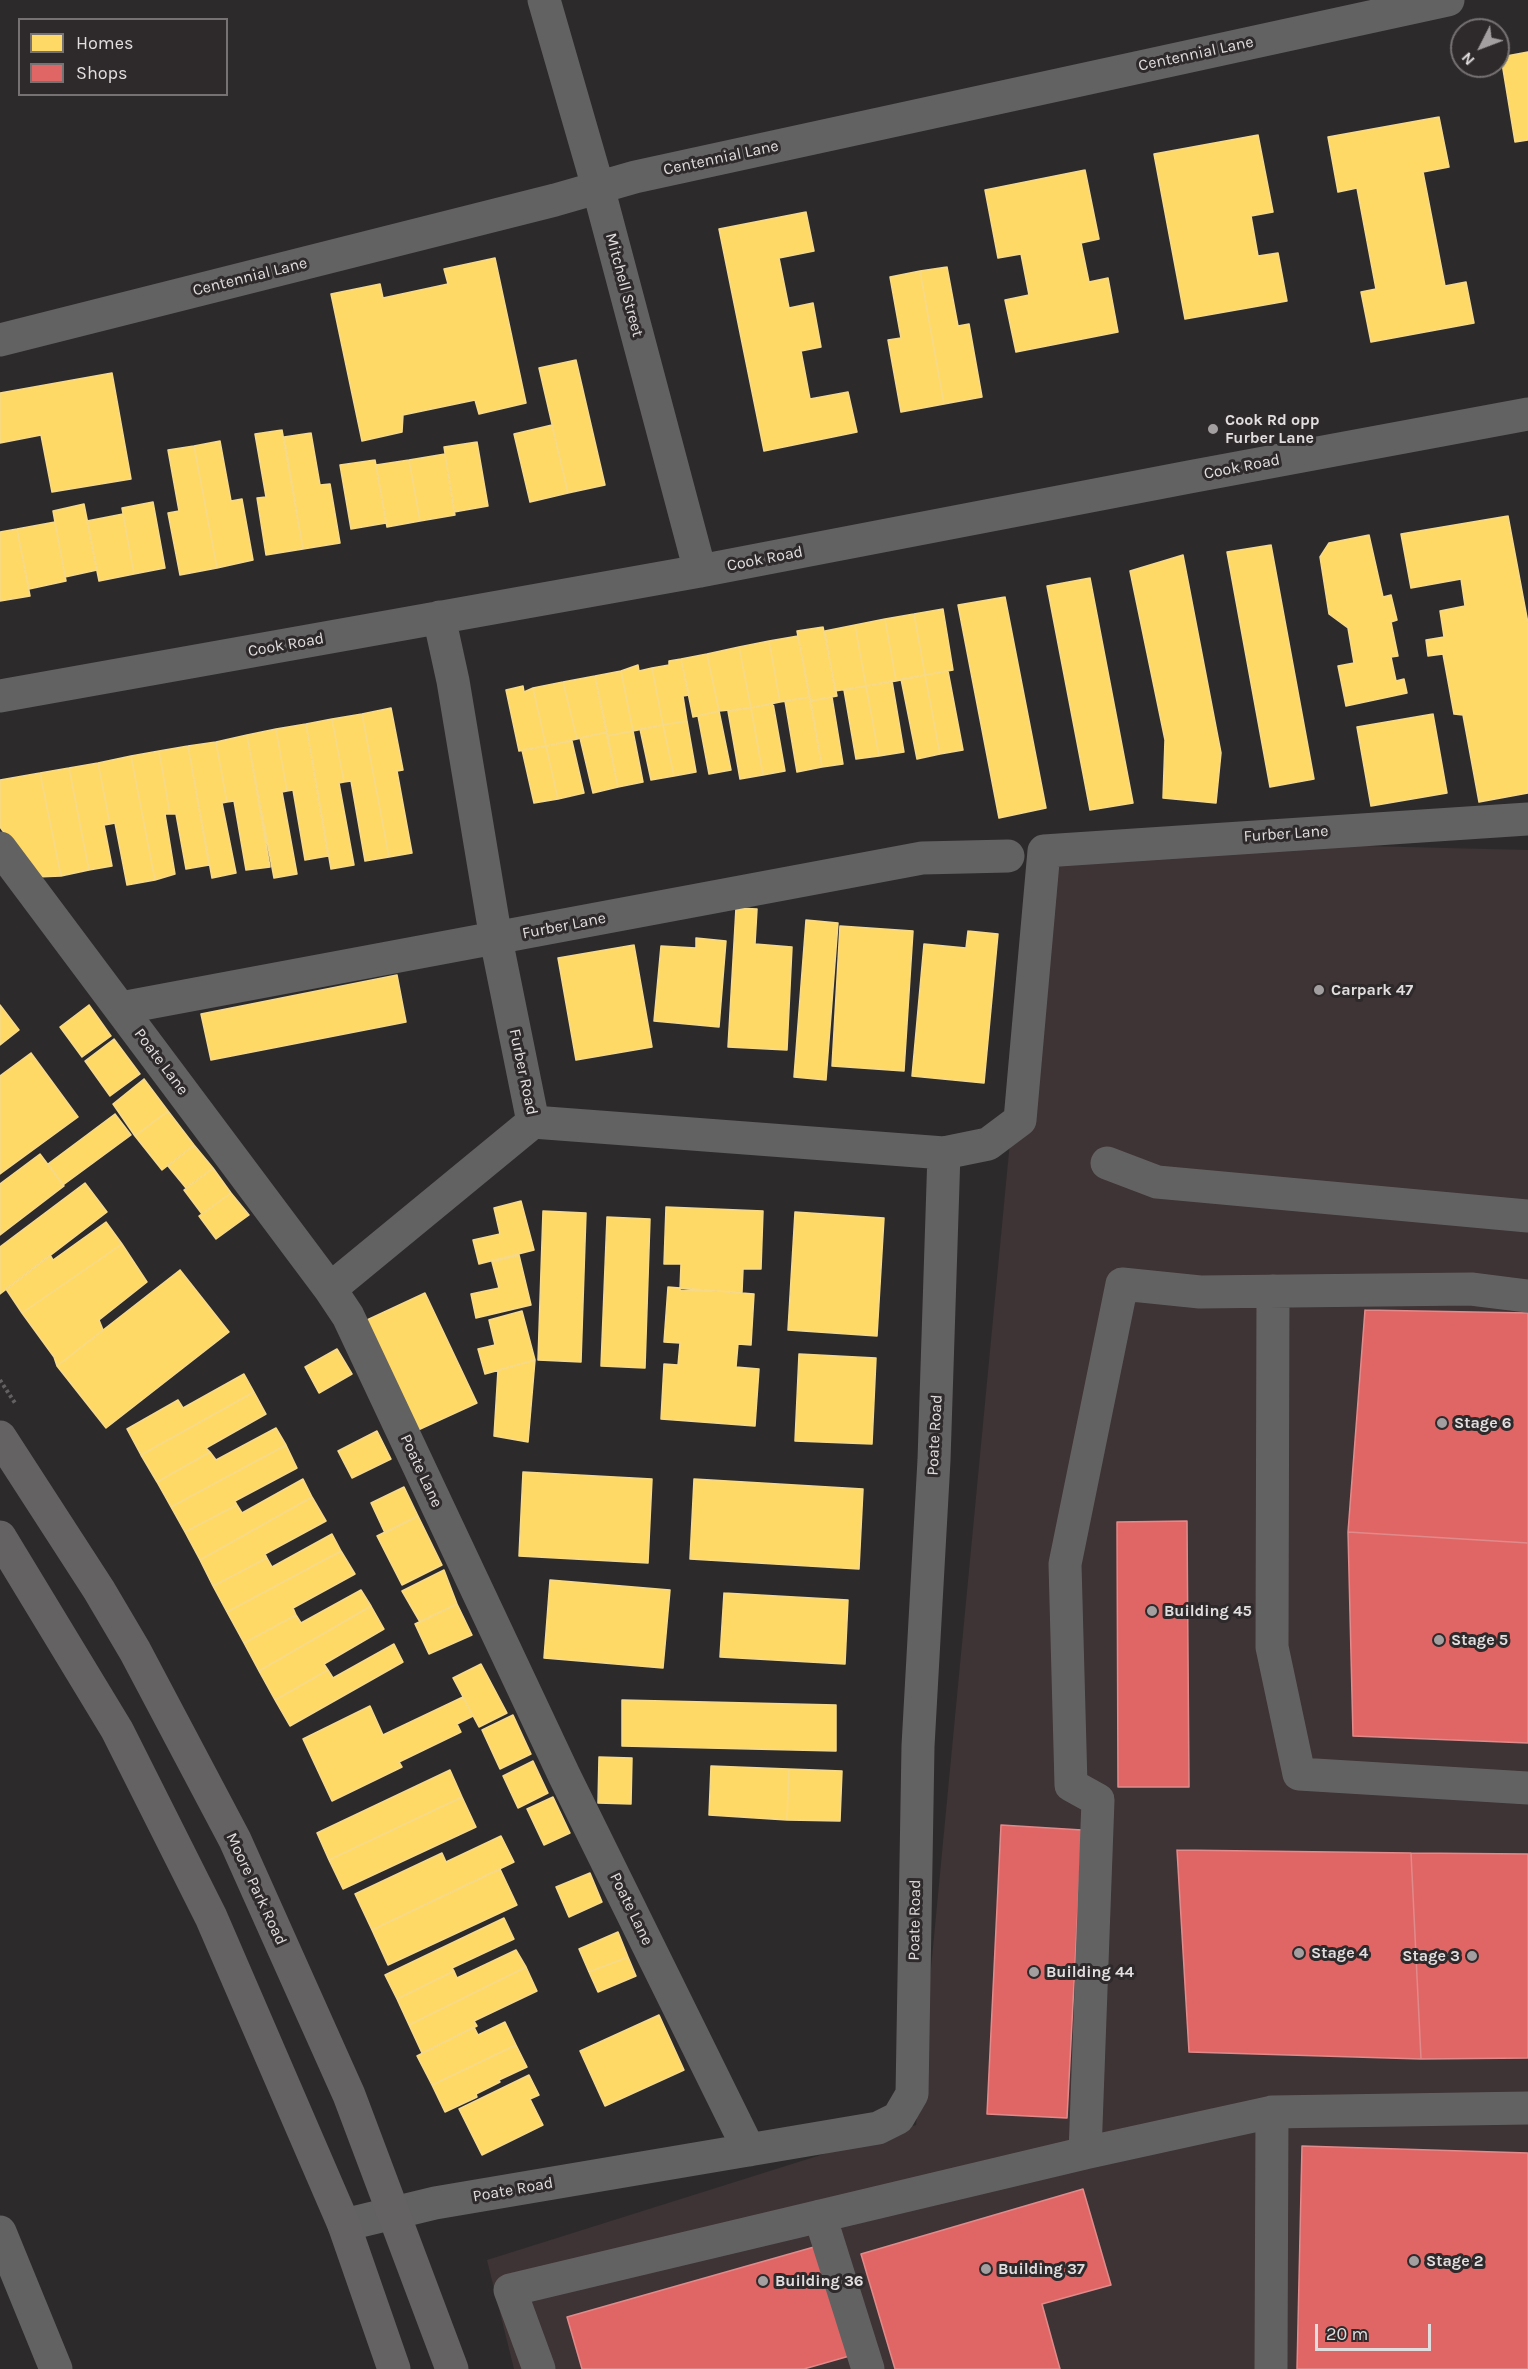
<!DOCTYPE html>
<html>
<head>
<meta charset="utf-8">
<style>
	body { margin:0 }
	#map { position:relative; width:1528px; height:2369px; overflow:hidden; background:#2d2a2b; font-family:Karla,sans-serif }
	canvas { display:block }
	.legend { position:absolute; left:18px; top:18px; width:210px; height:78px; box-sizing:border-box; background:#2e292a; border:2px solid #767172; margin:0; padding:8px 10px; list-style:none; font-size:18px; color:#e2dedf }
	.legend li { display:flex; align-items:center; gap:12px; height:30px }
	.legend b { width:30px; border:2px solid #767172 }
	.north { position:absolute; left:1450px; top:18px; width:60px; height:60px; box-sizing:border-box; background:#2e292a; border:2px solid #767172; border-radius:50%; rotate:228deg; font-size:16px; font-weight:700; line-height:24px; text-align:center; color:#e2dedf }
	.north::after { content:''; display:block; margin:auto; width:21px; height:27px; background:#a39fa0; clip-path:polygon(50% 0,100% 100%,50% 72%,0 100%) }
	.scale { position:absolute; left:1315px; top:2324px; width:116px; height:27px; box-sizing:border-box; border:3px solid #e2dedf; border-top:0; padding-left:8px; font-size:18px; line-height:21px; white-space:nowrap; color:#e2dedf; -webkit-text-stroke:4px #2e292a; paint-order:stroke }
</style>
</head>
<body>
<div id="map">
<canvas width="1528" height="2369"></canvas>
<ul class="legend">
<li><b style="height:16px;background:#ffd966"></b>Homes</li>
<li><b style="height:16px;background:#e06666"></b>Shops</li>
</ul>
<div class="north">N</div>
<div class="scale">20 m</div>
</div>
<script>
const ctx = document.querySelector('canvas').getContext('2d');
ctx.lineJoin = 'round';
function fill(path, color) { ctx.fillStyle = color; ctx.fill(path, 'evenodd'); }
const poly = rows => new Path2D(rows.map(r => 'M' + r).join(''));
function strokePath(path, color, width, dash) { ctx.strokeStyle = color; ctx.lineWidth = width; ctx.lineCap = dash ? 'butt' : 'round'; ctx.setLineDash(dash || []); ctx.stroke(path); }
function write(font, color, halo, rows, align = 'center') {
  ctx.font = font + ' Karla,sans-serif'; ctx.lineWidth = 6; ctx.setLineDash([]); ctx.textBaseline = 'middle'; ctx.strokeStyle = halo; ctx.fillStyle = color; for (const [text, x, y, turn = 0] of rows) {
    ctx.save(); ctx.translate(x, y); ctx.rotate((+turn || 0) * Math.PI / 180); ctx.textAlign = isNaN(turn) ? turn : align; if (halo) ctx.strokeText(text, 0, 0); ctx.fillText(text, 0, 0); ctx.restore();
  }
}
const built = poly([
	[1039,838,1528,850,1528,2369,514,2369,487,2260,916,2125]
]);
const homes = poly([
	[1528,52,1528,140,1515,142,1501,57,1528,52],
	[1439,117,1449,167,1423,172,1445,286,1466,282,1474,323,1371,342,1361,292,1376,289,1357,188,1338,192,1328,137,1439,117],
	[1258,135,1273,212,1251,216,1258,256,1278,253,1287,301,1185,319,1154,154,1258,135],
	[1085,170,1099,239,1081,243,1089,282,1108,278,1118,332,1016,352,1005,300,1029,295,1021,254,998,258,985,190,1085,170],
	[806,212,814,251,779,258,789,308,813,303,821,347,801,351,810,399,848,392,857,432,764,451,719,229,806,212],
	[495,258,526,403,479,414,475,400,403,415,402,432,362,441,331,294,380,284,383,298,448,284,444,269,495,258],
	[947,267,958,326,969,324,982,397,944,404,920,271,947,267],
	[920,271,944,404,901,412,888,340,901,338,890,277,920,271],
	[576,360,605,485,568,493,539,368,576,360],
	[112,373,131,479,52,492,41,435,0,443,0,393,112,373],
	[552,425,568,493,530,502,514,434,552,425],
	[282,430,303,549,266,555,257,498,266,497,255,434,282,430],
	[311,433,320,485,330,484,340,543,303,549,284,437,311,433],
	[220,441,231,501,242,499,253,560,217,568,194,446,220,441],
	[477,442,488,506,454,512,444,447,477,442],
	[194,446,217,568,180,575,168,513,179,511,168,450,194,446],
	[445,454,455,515,420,521,409,460,445,454],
	[375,460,386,523,351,529,340,465,375,460],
	[409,460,420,521,387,527,376,465,409,460],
	[153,502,165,568,134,574,122,508,153,502],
	[84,504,97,570,65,577,53,511,84,504],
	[123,514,134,574,99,581,87,521,123,514],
	[1508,516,1528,623,1528,793,1479,802,1463,715,1454,714,1443,654,1428,656,1426,640,1444,637,1440,611,1465,606,1461,579,1411,588,1401,534,1508,516],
	[55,522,66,581,29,589,17,529,55,522],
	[17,529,30,596,0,601,0,532,17,529],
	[1369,535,1383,597,1391,595,1397,620,1391,622,1398,656,1391,657,1396,681,1404,679,1407,693,1346,706,1338,666,1354,663,1348,628,1329,614,1320,557,1329,543,1369,535],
	[1271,545,1314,779,1270,787,1227,552,1271,545],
	[1183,555,1221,753,1216,803,1163,798,1165,740,1130,571,1183,555],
	[1090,578,1133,803,1090,810,1047,586,1090,578],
	[1005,597,1046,808,999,818,958,605,1005,597],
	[943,609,953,670,925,675,914,614,943,609],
	[914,614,925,675,896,681,885,619,914,614],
	[885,619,896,681,866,686,855,625,885,619],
	[855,625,866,686,835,691,825,631,855,625],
	[823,627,837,696,810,701,797,631,823,627],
	[798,636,810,697,780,702,769,641,798,636],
	[769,641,780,702,751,708,739,647,769,641],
	[739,647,751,708,719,711,707,654,739,647],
	[707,654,719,711,693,717,681,659,707,654],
	[681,659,689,695,683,696,687,721,663,725,652,668,669,665,669,661,681,659],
	[638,665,639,671,652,668,663,725,633,731,621,671,638,665],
	[621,671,633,731,607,736,595,676,621,671],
	[948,671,963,750,940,754,925,675,948,671],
	[925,675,940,754,917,759,901,679,925,675],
	[595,676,607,732,577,739,563,682,595,676],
	[892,681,904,752,879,756,866,686,892,681],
	[563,682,577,739,546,746,533,688,563,682],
	[523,686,524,692,533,688,546,746,519,751,506,690,523,686],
	[866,686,879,756,856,759,844,690,866,686],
	[810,697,822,767,797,772,785,701,810,697],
	[832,697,843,764,822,767,810,701,832,697],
	[773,703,785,771,763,775,751,708,773,703],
	[391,708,403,770,397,771,412,853,389,857,362,714,391,708],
	[751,708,763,775,740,779,728,711,751,708],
	[719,711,731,770,709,774,698,716,719,711],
	[362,714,389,857,365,861,351,781,344,782,332,719,362,714],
	[1433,714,1447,793,1371,806,1357,727,1433,714],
	[332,719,344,782,339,783,354,865,331,869,306,724,332,719],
	[687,721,696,772,674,776,663,725,687,721],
	[306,724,328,856,305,860,293,790,287,791,276,729,306,724],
	[663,725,674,776,651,780,640,729,663,725],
	[276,729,287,791,282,792,297,874,274,878,247,735,276,729],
	[633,731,643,782,618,787,607,736,633,731],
	[607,732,618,787,593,793,580,738,607,732],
	[247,735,270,867,246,870,234,801,227,802,216,742,247,735],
	[572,741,584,793,558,799,546,746,572,741],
	[216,742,227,802,222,803,236,873,212,878,188,746,216,742],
	[188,746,209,865,186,869,176,814,170,814,159,751,188,746],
	[546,746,558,799,534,803,522,750,546,746],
	[159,751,170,814,165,814,175,874,155,880,131,756,159,751],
	[131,756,155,880,127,885,115,823,110,824,98,763,131,756],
	[98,763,110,824,104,825,112,866,89,870,69,768,98,763],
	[69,768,89,870,61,876,40,773,69,768],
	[40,773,61,876,36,877,0,827,0,780,40,773],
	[736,908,757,909,755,944,792,947,787,1050,728,1047,736,908],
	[806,920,838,923,826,1080,794,1077,806,920],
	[840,926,913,931,904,1071,832,1066,840,926],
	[968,931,998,934,984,1083,912,1076,924,944,966,948,968,931],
	[696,938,726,941,719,1027,654,1021,661,946,696,948,696,938],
	[634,945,652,1047,576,1060,558,958,634,945],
	[397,975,406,1022,211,1060,201,1014,397,975],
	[0,1005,19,1030,0,1045,0,1005],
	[89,1005,111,1036,82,1057,60,1027,89,1005],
	[114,1039,140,1074,110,1096,85,1061,114,1039],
	[31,1053,78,1117,0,1174,0,1076,31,1053],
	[144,1079,168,1111,135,1136,113,1104,144,1079],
	[168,1111,194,1145,162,1170,135,1136,168,1111],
	[115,1114,131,1135,63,1185,48,1164,115,1114],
	[194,1145,213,1168,186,1188,168,1166,194,1145],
	[40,1154,64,1186,0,1235,0,1184,40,1154],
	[213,1168,231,1193,202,1214,184,1190,213,1168],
	[85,1183,107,1212,0,1294,0,1247,85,1183],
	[231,1193,249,1215,216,1239,199,1216,231,1193],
	[521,1201,534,1250,479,1264,473,1240,500,1234,494,1208,521,1201],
	[666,1207,763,1211,761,1269,743,1269,742,1292,680,1290,681,1264,664,1264,666,1207],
	[543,1211,586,1213,581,1362,538,1360,543,1211],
	[795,1212,884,1218,877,1336,788,1330,795,1212],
	[607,1217,650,1219,645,1368,601,1366,607,1217],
	[106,1222,122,1244,22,1313,6,1289,50,1255,53,1260,106,1222],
	[122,1244,147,1282,99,1320,103,1330,57,1366,54,1357,22,1313,122,1244],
	[519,1255,531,1305,476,1318,471,1294,499,1288,492,1262,519,1255],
	[180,1270,229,1332,106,1428,57,1366,180,1270],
	[668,1287,754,1294,751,1345,738,1344,736,1367,759,1369,755,1426,661,1419,664,1364,678,1365,680,1343,664,1342,668,1287],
	[425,1293,477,1403,418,1430,367,1320,425,1293],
	[522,1311,535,1360,485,1374,478,1349,495,1345,489,1320,522,1311],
	[337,1349,352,1374,319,1393,305,1367,337,1349],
	[799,1354,876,1358,872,1444,795,1441,799,1354],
	[535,1360,528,1442,494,1436,498,1370,535,1360],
	[244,1374,254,1392,141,1455,127,1429,178,1400,183,1408,244,1374],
	[254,1392,266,1414,206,1448,210,1452,157,1482,141,1455,254,1392],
	[276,1428,286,1445,171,1507,157,1482,210,1452,216,1460,276,1428],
	[377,1431,391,1459,352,1478,338,1451,377,1431],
	[286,1445,297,1468,235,1501,237,1505,185,1532,171,1507,286,1445],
	[523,1472,652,1479,648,1563,519,1556,523,1472],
	[303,1479,312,1497,200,1560,185,1532,237,1505,242,1513,303,1479],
	[694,1479,863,1489,859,1569,690,1559,694,1479],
	[404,1487,418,1516,385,1533,371,1503,404,1487],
	[312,1497,326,1521,265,1554,267,1558,213,1586,200,1560,312,1497],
	[418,1516,442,1565,402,1585,377,1536,418,1516],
	[332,1534,341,1551,227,1612,213,1586,267,1558,272,1567,332,1534],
	[341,1551,355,1574,293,1608,296,1615,244,1643,227,1612,341,1551],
	[444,1570,457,1604,420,1622,402,1591,444,1570],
	[550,1580,670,1590,663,1668,544,1658,550,1580],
	[361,1590,371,1606,259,1671,244,1643,296,1615,301,1623,361,1590],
	[724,1593,848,1600,845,1664,720,1657,724,1593],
	[457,1604,472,1635,429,1654,415,1624,457,1604],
	[371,1606,384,1629,324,1664,328,1670,275,1700,259,1671,371,1606],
	[394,1644,403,1662,290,1726,275,1700,328,1670,333,1678,394,1644],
	[481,1664,507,1713,479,1727,453,1678,481,1664],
	[463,1697,473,1716,457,1724,461,1732,399,1762,402,1767,332,1801,303,1739,370,1706,383,1735,463,1697],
	[622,1700,836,1705,836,1751,622,1746,622,1700],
	[513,1715,531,1754,500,1769,482,1730,513,1715],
	[599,1757,632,1758,631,1804,598,1803,599,1757],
	[533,1761,548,1793,518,1808,503,1776,533,1761],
	[711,1766,789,1769,787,1820,709,1815,711,1766],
	[789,1769,842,1771,840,1821,787,1820,789,1769],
	[450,1770,462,1797,329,1860,317,1833,450,1770],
	[462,1797,476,1827,343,1889,329,1860,462,1797],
	[553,1797,570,1833,544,1845,527,1809,553,1797],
	[501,1836,514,1862,372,1930,355,1894,442,1853,446,1862,501,1836],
	[500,1869,517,1905,388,1965,372,1930,500,1869],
	[590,1873,602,1902,569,1917,556,1887,590,1873],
	[504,1918,514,1939,452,1968,454,1971,397,1999,385,1975,504,1918],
	[618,1932,628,1957,589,1972,579,1949,618,1932],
	[516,1950,526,1967,409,2025,397,1999,454,1971,457,1978,516,1950],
	[628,1957,636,1976,598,1992,589,1972,628,1957],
	[526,1967,537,1991,474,2021,477,2026,422,2053,409,2025,526,1967],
	[659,2015,684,2070,605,2106,580,2051,659,2015],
	[505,2022,516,2045,432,2085,417,2056,474,2027,478,2035,505,2022],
	[516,2045,527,2067,499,2080,500,2082,476,2094,477,2097,445,2112,432,2085,516,2045],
	[529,2075,539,2095,530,2099,543,2125,482,2155,459,2109,529,2075]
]);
const shops = poly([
	[1365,1310,1528,1313,1528,1543,1348,1532,1365,1310],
	[1187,1521,1189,1787,1118,1787,1117,1522,1187,1521],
	[1348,1532,1528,1543,1528,1743,1353,1736,1348,1532],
	[1001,1825,1082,1830,1067,2118,987,2114,1001,1825],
	[1177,1850,1411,1853,1421,2059,1189,2052,1177,1850],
	[1411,1853,1528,1854,1528,2058,1421,2059,1411,1853],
	[1302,2146,1528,2153,1528,2369,1297,2369,1302,2146],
	[1083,2189,1111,2285,1042,2304,1060,2369,895,2369,861,2254,1083,2189],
	[821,2245,853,2355,804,2369,582,2369,567,2317,821,2245]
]);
const path = poly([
	[0,1380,15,1403]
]);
const minor = poly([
	[544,0,598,187,700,571],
	[0,340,555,200,635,177,1448,0],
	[439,617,453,681,496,939,533,1122,944,1153,988,1144,1020,1120,1044,851,1528,819],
	[0,696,700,571,1189,477,1528,414],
	[0,848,330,1289,348,1316,564,1775,749,2150],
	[121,1008,922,858,1008,856],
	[1107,1163,1157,1182,1528,1216],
	[330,1289,533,1122],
	[1273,1291,1272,1647,1299,1774,1528,1788],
	[1085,2153,1272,2112],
	[820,2216,868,2369],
	[344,2225,435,2203,878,2128,898,2118,912,2094,918,1746,934,1460,944,1153],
	[0,2232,56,2369],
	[539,2369,510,2290,1085,2153,1098,1800,1071,1785,1065,1564,1122,1284,1200,1292,1471,1289,1528,1296],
	[1271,2369,1272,2112,1528,2108]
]);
const major = poly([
	[0,1437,99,1590,135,1651,235,1840,349,2095,452,2369],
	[0,1537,117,1730,211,1917,344,2225,394,2369]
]);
const markers = [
	[1213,429,6,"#a39fa0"],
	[1319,990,6,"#a39fa0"],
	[1442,1423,6,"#a39fa0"],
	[1152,1611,6,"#a39fa0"],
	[1439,1640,6,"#a39fa0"],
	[1299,1953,6,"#a39fa0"],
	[1472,1956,6,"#a39fa0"],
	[1034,1972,6,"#a39fa0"],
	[1414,2261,6,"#a39fa0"],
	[986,2269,6,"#a39fa0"],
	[763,2281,6,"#a39fa0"]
];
const streetNames = [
	["Centennial Lane",1196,54,-12],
	["Centennial Lane",721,158,-12],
	["Centennial Lane",250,277,-14],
	["Mitchell Street",624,285,75],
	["Cook Road",1242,467,-11],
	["Cook Road",765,559,-11],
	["Cook Road",286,645,-10],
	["Furber Lane",1286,834,-4],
	["Furber Lane",564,926,-11],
	["Poate Lane",161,1062,53],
	["Furber Road",523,1072,78],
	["Poate Road",935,1435,-87],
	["Poate Lane",421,1471,65],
	["Moore Park Road",256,1889,65],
	["Poate Lane",631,1909,64],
	["Poate Road",915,1920,-89],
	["Poate Road",513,2190,-10]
];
const poiNames = [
	["Cook Rd opp",1225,420],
	["Furber Lane",1225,438],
	["Carpark 47",1331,990],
	["Stage 6",1454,1423],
	["Building 45",1164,1611],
	["Stage 5",1451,1640],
	["Stage 4",1311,1953],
	["Stage 3",1460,1956,"right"],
	["Building 44",1046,1972],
	["Stage 2",1426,2261],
	["Building 37",998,2269],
	["Building 36",775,2281]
];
fill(built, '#3e3335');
fill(homes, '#ffd966');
strokePath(homes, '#f6da8a', 1.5);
fill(shops, '#e06666');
strokePath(shops, '#e18a8a', 1.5);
strokePath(path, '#636162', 4, [3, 3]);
strokePath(minor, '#636262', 33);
strokePath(major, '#646263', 33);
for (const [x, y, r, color] of markers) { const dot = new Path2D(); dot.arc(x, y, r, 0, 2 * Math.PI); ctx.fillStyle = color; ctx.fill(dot); strokePath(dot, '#2e292a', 2); }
write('16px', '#e2dedf', '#2e292a', streetNames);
write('bold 16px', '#e2dedf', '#2e292a', poiNames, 'left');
</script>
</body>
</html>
